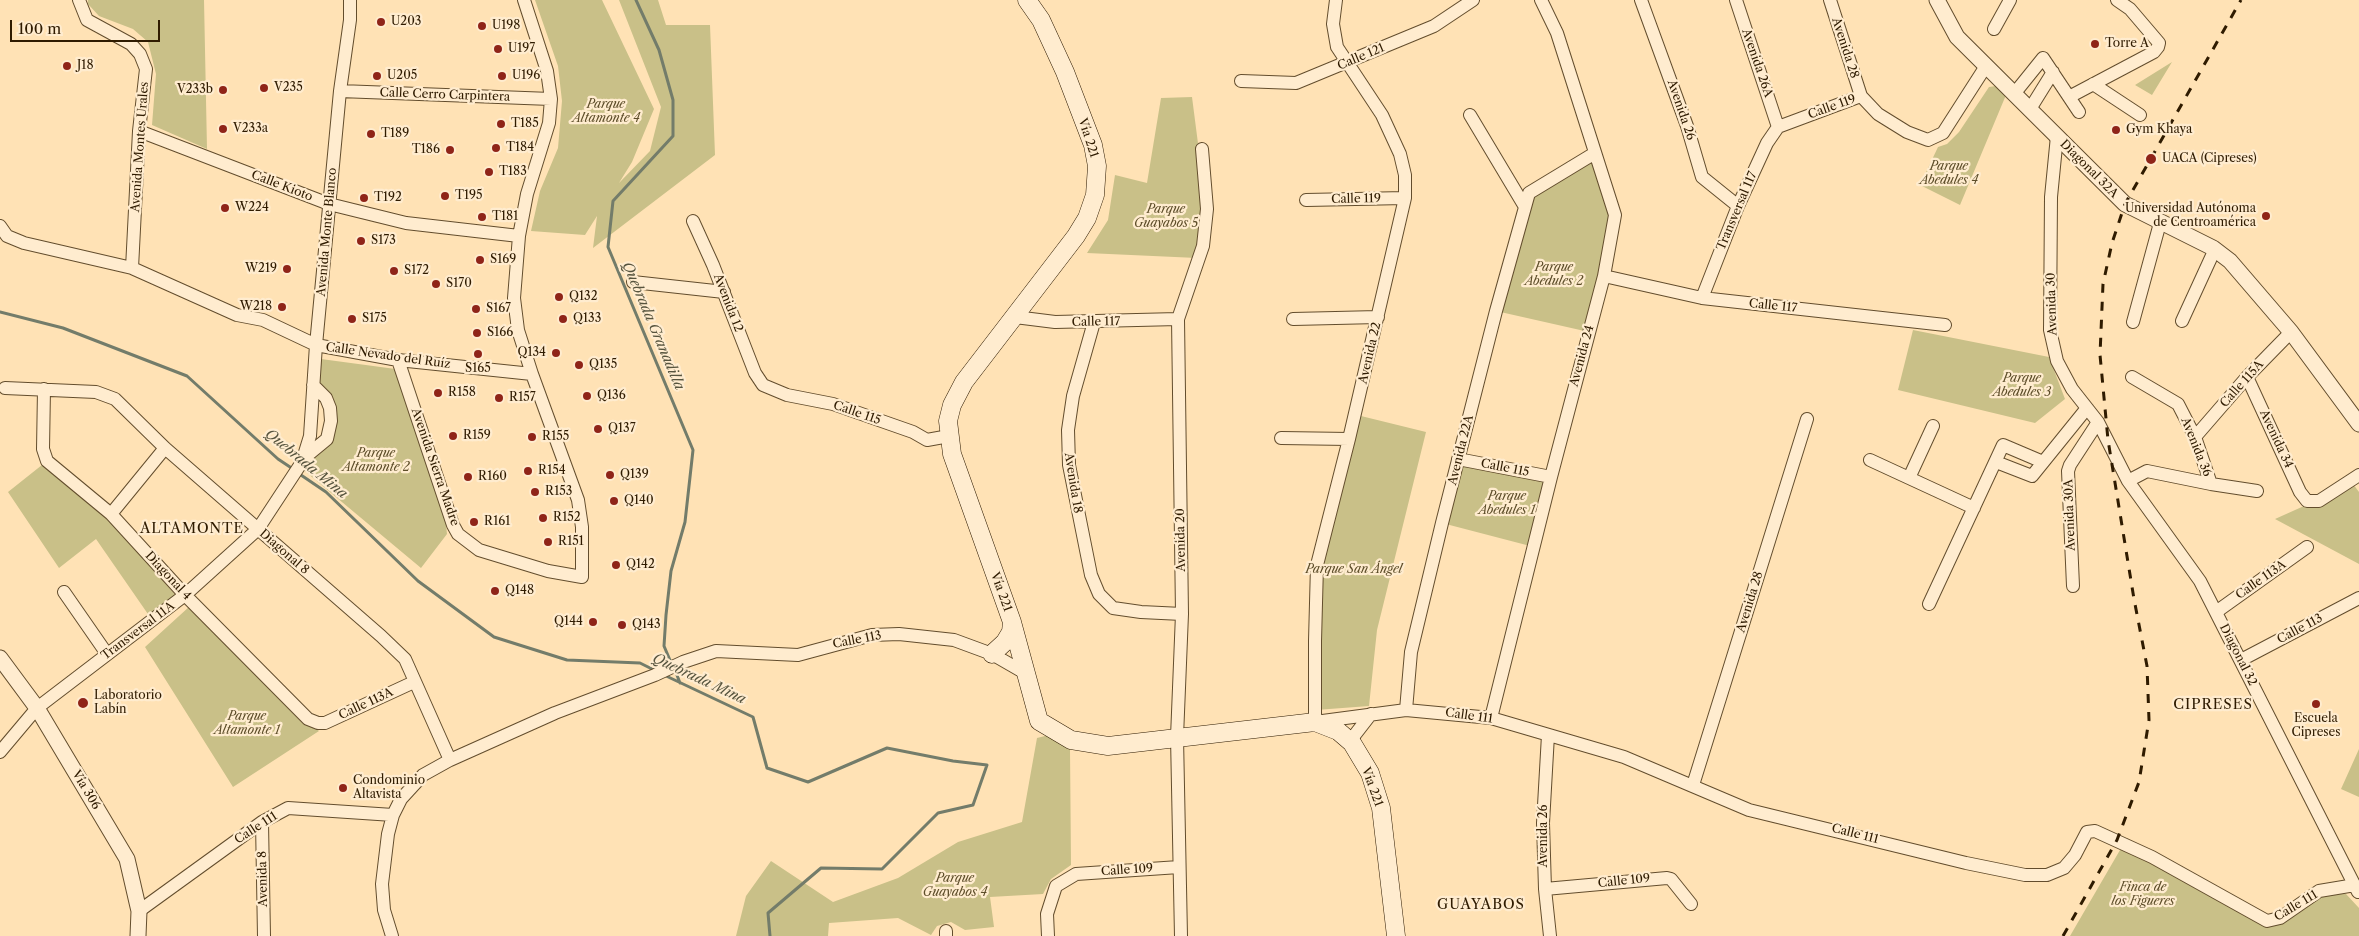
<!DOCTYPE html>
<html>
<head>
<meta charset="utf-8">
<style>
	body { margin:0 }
	#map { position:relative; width:2359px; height:936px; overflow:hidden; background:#ffe2b5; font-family:"Libre Caslon Text",serif }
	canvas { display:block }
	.scale { position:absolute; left:10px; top:20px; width:150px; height:22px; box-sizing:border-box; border:2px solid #2f1b00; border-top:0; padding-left:6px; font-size:15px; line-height:18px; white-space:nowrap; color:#2f1b00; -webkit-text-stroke:4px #ffeccf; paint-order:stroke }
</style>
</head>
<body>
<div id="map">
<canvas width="2359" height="936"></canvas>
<div class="scale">100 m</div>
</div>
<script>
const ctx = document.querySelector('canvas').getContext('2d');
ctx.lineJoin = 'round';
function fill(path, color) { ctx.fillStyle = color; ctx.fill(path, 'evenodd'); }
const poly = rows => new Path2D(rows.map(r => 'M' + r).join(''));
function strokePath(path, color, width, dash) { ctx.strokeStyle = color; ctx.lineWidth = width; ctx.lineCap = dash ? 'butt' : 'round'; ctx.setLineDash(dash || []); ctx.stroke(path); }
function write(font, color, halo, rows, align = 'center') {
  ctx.font = font + ' "Libre Caslon Text",serif'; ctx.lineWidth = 4.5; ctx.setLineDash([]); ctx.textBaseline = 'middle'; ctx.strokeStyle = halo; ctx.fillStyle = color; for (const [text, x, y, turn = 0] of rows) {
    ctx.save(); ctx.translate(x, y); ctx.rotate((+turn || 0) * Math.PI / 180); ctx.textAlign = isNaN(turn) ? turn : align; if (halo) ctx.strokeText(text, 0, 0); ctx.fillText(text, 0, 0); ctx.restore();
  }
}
const green = poly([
	[88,0,204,0,207,149,152,125,156,74,148,42,133,29,99,16,88,4],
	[535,0,602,0,654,109,632,162,619,183,650,151,661,107,619,0,658,0,666,25,710,25,715,155,593,248,597,216,585,235,531,231,540,191,558,148,562,101,558,66],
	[2172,62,2152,95,2135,85],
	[1996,86,2006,95,1960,205,1920,185,1938,147,1947,144,1959,132,1989,87],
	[1192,97,1204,190,1197,258,1087,253,1108,220,1115,175,1147,183,1161,98],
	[1595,153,1615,215,1589,332,1496,311,1529,193],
	[1913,330,2049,357,2065,399,2035,423,1898,390],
	[321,359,403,370,443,496,447,534,421,568,300,467,331,424,319,391],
	[1361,416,1426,432,1377,630,1369,706,1316,710,1317,565],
	[1458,459,1551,477,1534,547,1442,523],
	[47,461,105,513,178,598,150,617,96,539,59,568,8,492],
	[2353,484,2359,492,2359,564,2275,519],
	[190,606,319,731,233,787,145,647],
	[1053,734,1070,749,1071,865,1051,879,1043,894,990,897,994,927,965,930,951,922,937,926,931,935,898,918,829,923,828,936,736,936,746,896,771,861,833,902,898,878,958,842,1022,822,1037,738],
	[2359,749,2359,797,2341,789],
	[2127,838,2269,920,2320,891,2346,894,2359,908,2359,936,2070,936]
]);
const stream = poly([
	[636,0,659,50,673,100,673,136,613,201,608,247,693,450,685,522,671,571,666,615,664,646,672,665],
	[0,312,63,328,187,376,278,459,293,469],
	[298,473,326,492,418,581,494,637,567,660,640,663,656,671],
	[675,670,680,683],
	[664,675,753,717,767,768,808,782,887,748,953,761,987,765,973,805,938,813,882,869,821,868,768,913,770,936]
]);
const minor = poly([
	[79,0,87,20,131,44,140,54,146,69,139,131,132,268],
	[1336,0,1333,24,1337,47,1382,115,1400,154,1405,175,1405,198,1349,439,1317,565,1315,641,1315,722,1406,710,1491,718,1624,757,1749,810,1966,863,2025,875,2047,875,2064,868,2075,855,2087,832,2095,831,2152,857,2267,921,2280,918,2319,891,2355,885],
	[1641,0,1687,126,1702,177,1738,206],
	[1736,0,1778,127],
	[1830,0,1861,96],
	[1994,29,2010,0],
	[1241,81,1296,83,1434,26,1473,0],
	[2093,84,2140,115],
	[340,91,551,99],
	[2014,94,2043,58,2079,112],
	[2069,97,2154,52,2158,47,2159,43,2130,9,2117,0],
	[2030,109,2053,72],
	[1470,115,1525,207],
	[1778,127,1861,96,1878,114,1907,132,1928,140,1943,133,1986,66],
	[139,131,329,204,406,223,519,236],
	[2057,136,2051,197,2050,330,2057,361,2072,389,2098,422,2128,481,2200,581,2358,892],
	[1306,200,1405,198],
	[693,221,713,265,755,373,763,385,787,395,833,404,913,432,927,440,949,436],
	[0,226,7,236,24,243,132,268,237,315,263,320,316,345,398,360,532,374],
	[1604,276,1702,298,1945,325],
	[633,282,724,292],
	[1702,298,1738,206,1767,143,1778,127],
	[1015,317,1055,322,1178,319],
	[1293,319,1378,317],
	[2182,321,2215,249],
	[1094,322,1073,396,1068,430,1069,465,1091,575,1099,594,1113,608,1141,612,1182,614],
	[2133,322,2160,223],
	[398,360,453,525,458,534,479,550,548,571,582,577,582,527,578,500,532,374,518,330,514,298,519,236,527,194,549,123,551,99,547,71,524,0],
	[2132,377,2178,404,2195,437,2211,484],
	[2247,377,2300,492,2307,501,2319,501,2359,475],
	[5,388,96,392,115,399,165,448,381,636,405,659,450,760],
	[44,389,43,449,47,461,111,514,185,595,308,719,318,723,325,723,414,682],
	[2195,437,2247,377,2291,332],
	[1281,438,1349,439],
	[304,458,327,439,331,421,330,408,326,398,313,385],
	[1458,459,1551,477],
	[1870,460,1974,508],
	[1996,462,2032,476,2087,408],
	[1909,478,1933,426],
	[2128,481,2147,471,2211,484,2257,491],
	[111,514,165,448],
	[2073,586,2068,471,2070,465,2098,422],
	[64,592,107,654],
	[1929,604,2003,445,2043,462],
	[2216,612,2307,547],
	[2241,660,2359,598],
	[1406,710,1411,652,1442,523,1496,311,1529,193,1595,153],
	[1491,718,1551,477,1604,276,1615,215,1557,33,1541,0],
	[1548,735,1543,823,1545,889,1550,936],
	[1350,741,1371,714],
	[0,752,37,708,185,595,258,529,302,462,310,436,316,345,340,91,350,20,350,0],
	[1693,785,1807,419],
	[262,822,264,936],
	[1545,889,1667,878,1671,879,1691,904],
	[139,911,262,822,288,808,393,815],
	[392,936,384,910,382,884,388,834,393,815,401,799,423,775,450,760,555,713,655,675,683,662,716,651,798,655,872,635,899,634,954,640,992,654,1025,673],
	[946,936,946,931],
	[1048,936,1047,914,1056,886,1076,874,1179,867],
	[1181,936,1177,737,1182,614,1178,319,1203,246,1207,209,1202,149]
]);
const tertiary = poly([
	[1937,0,1957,37,2125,204,2213,248,2230,261,2291,332,2359,424],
	[0,658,37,708,127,859,139,911,138,936]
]);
const secondary = poly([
	[1027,0,1041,20,1065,72,1093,145,1097,166,1095,195,1087,218,1076,236,964,382,952,405,948,421,952,454,1012,622,1039,721,1071,740,1108,746,1315,722,1338,731,1352,743,1370,773,1381,808,1396,936],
	[992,654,1005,642,1011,632,1012,622]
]);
const rail = poly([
	[2063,936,2117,840,2139,782,2149,720,2147,666,2134,599,2108,440,2100,355,2103,284,2112,243,2125,204,2241,0]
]);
const markers = [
	[381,22,5,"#8f2418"],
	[482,26,5,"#8f2418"],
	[2095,44,5,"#8f2418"],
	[498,49,5,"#8f2418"],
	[67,66,5,"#8f2418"],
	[377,76,5,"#8f2418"],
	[502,76,5,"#8f2418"],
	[264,88,5,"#8f2418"],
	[223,90,5,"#8f2418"],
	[501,124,5,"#8f2418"],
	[223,129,5,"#8f2418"],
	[2116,130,5,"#8f2418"],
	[371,134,5,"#8f2418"],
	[496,148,5,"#8f2418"],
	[450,150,5,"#8f2418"],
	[2151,159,6,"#8f2418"],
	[489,172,5,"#8f2418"],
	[445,196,5,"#8f2418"],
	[364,198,5,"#8f2418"],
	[225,208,5,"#8f2418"],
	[2266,216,5,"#8f2418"],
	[482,217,5,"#8f2418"],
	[361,241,5,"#8f2418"],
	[480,260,5,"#8f2418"],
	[287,269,5,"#8f2418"],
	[394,271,5,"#8f2418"],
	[436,284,5,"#8f2418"],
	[559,297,5,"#8f2418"],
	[282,307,5,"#8f2418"],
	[476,309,5,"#8f2418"],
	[352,319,5,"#8f2418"],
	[563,319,5,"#8f2418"],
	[477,333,5,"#8f2418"],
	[556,353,5,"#8f2418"],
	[478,354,5,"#8f2418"],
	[579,365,5,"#8f2418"],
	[438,393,5,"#8f2418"],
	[587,396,5,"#8f2418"],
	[499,398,5,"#8f2418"],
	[598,429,5,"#8f2418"],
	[453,436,5,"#8f2418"],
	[532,437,5,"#8f2418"],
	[528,471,5,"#8f2418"],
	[610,475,5,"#8f2418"],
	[468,477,5,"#8f2418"],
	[535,492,5,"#8f2418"],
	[614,501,5,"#8f2418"],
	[543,518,5,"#8f2418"],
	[474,522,5,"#8f2418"],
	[548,542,5,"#8f2418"],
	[616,565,5,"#8f2418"],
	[495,591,5,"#8f2418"],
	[593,622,5,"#8f2418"],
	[622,625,5,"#8f2418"],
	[83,703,6,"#8f2418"],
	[2316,704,5,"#8f2418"],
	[343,788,5,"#8f2418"]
];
const poiNames = [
	["U203",391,22],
	["U198",492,26],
	["Torre A",2105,44],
	["U197",508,49],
	["J18",77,66],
	["U205",387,76],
	["U196",512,76],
	["V235",274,88],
	["V233b",213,90,"right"],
	["T185",511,124],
	["V233a",233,129],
	["Gym Khaya",2126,130],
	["T189",381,134],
	["T184",506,148],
	["T186",440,150,"right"],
	["UACA (Cipreses)",2162,159],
	["T183",499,172],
	["T195",455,196],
	["T192",374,198],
	["W224",235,208],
	["Universidad Autónoma",2256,209,"right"],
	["de Centroamérica",2256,223,"right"],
	["T181",492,217],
	["S173",371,241],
	["S169",490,260],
	["W219",277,269,"right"],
	["S172",404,271],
	["S170",446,284],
	["Q132",569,297],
	["W218",272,307,"right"],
	["S167",486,309],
	["S175",362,319],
	["Q133",573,319],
	["S166",487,333],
	["Q134",546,353,"right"],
	["Q135",589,365],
	["S165",478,369,"center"],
	["R158",448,393],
	["Q136",597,396],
	["R157",509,398],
	["Q137",608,429],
	["R159",463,436],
	["R155",542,437],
	["R154",538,471],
	["Q139",620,475],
	["R160",478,477],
	["R153",545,492],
	["Q140",624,501],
	["R152",553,518],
	["R161",484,522],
	["R151",558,542],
	["Q142",626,565],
	["Q148",505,591],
	["Q144",583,622,"right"],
	["Q143",632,625],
	["Laboratorio",94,696],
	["Labín",94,710],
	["Escuela",2316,719,"center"],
	["Cipreses",2316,733,"center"],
	["Condominio",353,781],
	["Altavista",353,795]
];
const streetNames = [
	["Avenida 28",1845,48,72],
	["Calle 121",1361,57,-23],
	["Avenida 26A",1757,63,71],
	["Calle Cerro Carpintera",445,95,2],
	["Calle 119",1832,107,-20],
	["Avenida 26",1681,110,71],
	["Vía 221",1088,138,72],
	["Avenida Montes Urales",140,147,-86],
	["Diagonal 32A",2089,169,45],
	["Calle Kioto",282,186,21],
	["Calle 119",1356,199,-1],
	["Transversal 117",1737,211,-67],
	["Avenida Monte Blanco",327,232,-85],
	["Avenida 12",728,303,69],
	["Avenida 30",2052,304,-92],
	["Calle 117",1773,306,6],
	["Calle 117",1096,322,-1],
	["Avenida 22",1370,353,-77],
	["Calle Nevado del Ruíz",388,356,8],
	["Avenida 24",1582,356,-75],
	["Calle 115A",2242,384,-48],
	["Calle 115",857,413,19],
	["Avenida 34",2276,439,65],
	["Avenida 36",2196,447,68],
	["Avenida 22A",1461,450,-76],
	["Avenida Sierra Madre",435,467,71],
	["Calle 115",1505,468,11],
	["Avenida 18",1073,483,81],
	["Avenida 30A",2070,515,-92],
	["Avenida 20",1181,540,-91],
	["Diagonal 8",284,552,41],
	["Diagonal 4",168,576,47],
	["Calle 113A",2261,580,-35],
	["Vía 221",1001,592,70],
	["Avenida 28",1750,602,-73],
	["Calle 113",2300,629,-28],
	["Transversal 11A",138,631,-37],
	["Calle 113",857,640,-11],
	["Diagonal 32",2238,655,63],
	["Calle 113A",366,704,-25],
	["Calle 111",1469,716,8],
	["Vía 221",1372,787,70],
	["Vía 306",86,790,59],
	["Calle 111",256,828,-33],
	["Calle 111",1855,834,14],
	["Avenida 26",1544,836,-90],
	["Calle 109",1127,870,-4],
	["Avenida 8",263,879,-91],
	["Calle 109",1624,881,-6],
	["Calle 111",2296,906,-31]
];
const parkNames = [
	["Parque",606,105],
	["Altamonte 4",606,119],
	["Parque",1949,167],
	["Abedules 4",1949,181],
	["Parque",1166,210],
	["Guayabos 5",1166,224],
	["Parque",1554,268],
	["Abedules 2",1554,282],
	["Parque",2022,379],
	["Abedules 3",2022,393],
	["Parque",376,454],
	["Altamonte 2",376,468],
	["Parque",1507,497],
	["Abedules 1",1507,511],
	["Parque San Ángel",1354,570],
	["Parque",247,717],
	["Altamonte 1",247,731],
	["Parque",955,879],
	["Guayabos 4",955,893],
	["Finca de",2143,888],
	["los Figueres",2143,902]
];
const waterNames = [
	["Quebrada Granadilla",653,326,67],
	["Quebrada Mina",306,464,39],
	["Quebrada Mina",699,679,25]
];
const neighbourhoodNames = [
	["ALTAMONTE",192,529],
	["CIPRESES",2213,705],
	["GUAYABOS",1481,905]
];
fill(green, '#c9c088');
strokePath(stream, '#737c6a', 3);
strokePath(minor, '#634d2d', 14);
strokePath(tertiary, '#634d2d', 17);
strokePath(secondary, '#2f1b00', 19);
strokePath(minor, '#ffeccf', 12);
strokePath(tertiary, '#ffeccf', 15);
strokePath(secondary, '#ffeccf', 18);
strokePath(rail, '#2f1b00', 3, [9, 9]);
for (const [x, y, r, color] of markers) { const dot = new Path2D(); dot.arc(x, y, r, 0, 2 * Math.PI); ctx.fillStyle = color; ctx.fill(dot); strokePath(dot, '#ffeccf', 2); }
write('12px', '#2f1b00', '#ffeccf', poiNames, 'left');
write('12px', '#2f1b00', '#ffeccf', streetNames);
write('italic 12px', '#5d4d29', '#ffeccf', parkNames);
write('italic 14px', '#57543e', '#ffeccf', waterNames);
ctx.letterSpacing = '1px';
write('14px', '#2f1b00', '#ffeccf', neighbourhoodNames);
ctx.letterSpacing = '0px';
</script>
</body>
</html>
